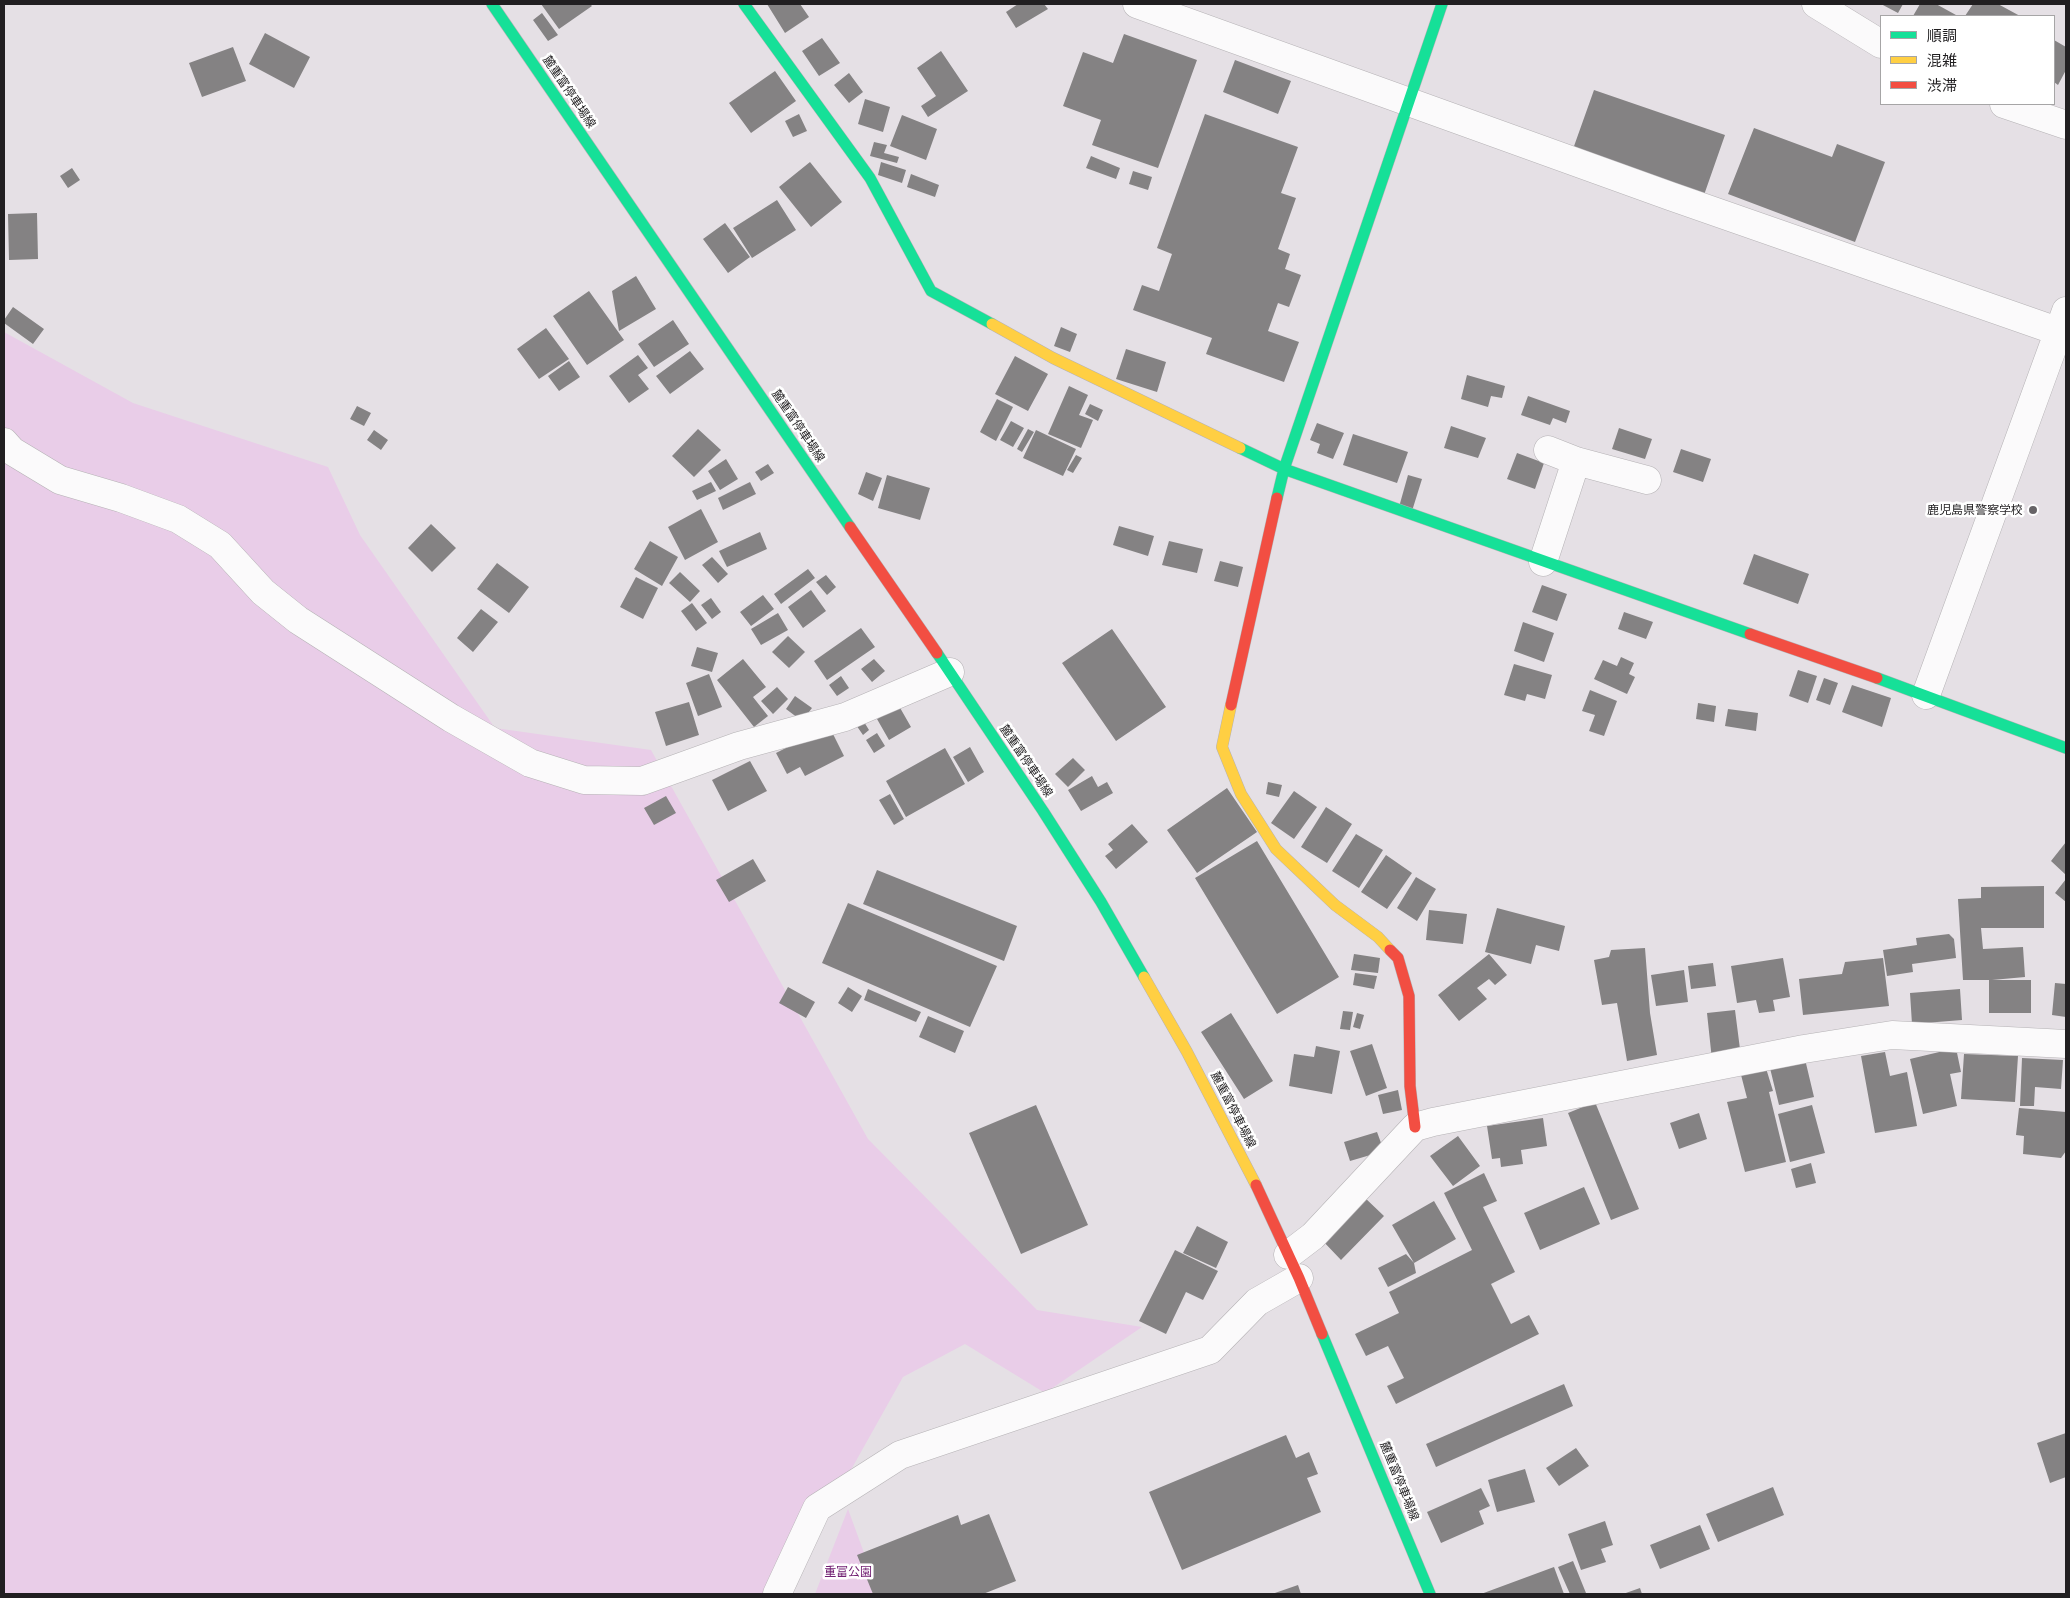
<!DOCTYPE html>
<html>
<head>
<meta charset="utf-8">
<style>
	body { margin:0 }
	#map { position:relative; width:2070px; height:1598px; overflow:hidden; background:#e5e0e5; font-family:Quicksand,"Noto Sans JP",sans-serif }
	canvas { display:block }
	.frame { position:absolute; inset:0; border:5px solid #211f21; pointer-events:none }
	.legend { position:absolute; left:1880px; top:15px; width:175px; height:90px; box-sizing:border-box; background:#fff; border:1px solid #a6a5a6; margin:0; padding:6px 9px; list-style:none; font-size:15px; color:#211f21 }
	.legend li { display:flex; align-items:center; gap:10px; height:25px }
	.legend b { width:25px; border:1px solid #a6a5a6 }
</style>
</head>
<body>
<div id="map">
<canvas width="2070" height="1598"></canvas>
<div class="frame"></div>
<ul class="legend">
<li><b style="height:6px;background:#16e098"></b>順調</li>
<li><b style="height:6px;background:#ffcf43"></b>混雑</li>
<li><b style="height:6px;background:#f24e42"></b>渋滞</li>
</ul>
</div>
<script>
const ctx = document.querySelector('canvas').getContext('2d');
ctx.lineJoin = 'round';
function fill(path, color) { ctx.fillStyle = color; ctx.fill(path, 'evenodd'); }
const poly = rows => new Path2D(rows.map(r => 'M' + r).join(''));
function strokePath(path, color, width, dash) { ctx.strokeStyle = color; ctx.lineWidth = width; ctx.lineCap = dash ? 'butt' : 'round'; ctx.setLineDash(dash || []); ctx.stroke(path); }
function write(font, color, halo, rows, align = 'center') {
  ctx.font = font + ' Quicksand,"Noto Sans JP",sans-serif'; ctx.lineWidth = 5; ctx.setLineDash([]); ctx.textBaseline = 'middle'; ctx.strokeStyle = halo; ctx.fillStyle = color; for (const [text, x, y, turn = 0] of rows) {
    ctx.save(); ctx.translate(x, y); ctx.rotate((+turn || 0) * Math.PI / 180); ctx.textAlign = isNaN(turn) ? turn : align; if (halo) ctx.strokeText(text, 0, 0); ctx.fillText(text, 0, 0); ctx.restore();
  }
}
const green = poly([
	[4,332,133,403,328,467,360,535,495,728,651,750,868,1139,1037,1310,1142,1327,1045,1393,965,1344,903,1377,796,1568,769,1594,4,1594],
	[848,1509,879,1594,815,1594]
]);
const building = poly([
	[541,4,590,4,592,6,559,29],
	[767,4,800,4,809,17,785,33],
	[1018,4,1044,4,1048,9,1016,28,1006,12],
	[1881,4,1903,4,1898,13],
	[1920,4,1936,4,1956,15,1913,16],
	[1973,4,1998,4,2020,16,1965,16],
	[542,13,558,35,548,41,533,20],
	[265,33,310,57,294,88,249,64],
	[1124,34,1197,60,1158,168,1092,145,1101,120,1063,106,1083,52,1113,63],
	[822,38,840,63,819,76,802,51],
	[2054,40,2066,47,2066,70,2058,85,2054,82],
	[233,47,246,81,202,97,189,63],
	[941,51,968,91,928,117,921,106,936,96,917,68],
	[1235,60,1291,81,1278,114,1223,92],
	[775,71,796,101,751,133,729,103],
	[849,73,863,92,849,103,834,85],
	[1594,90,1725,135,1704,195,1573,149],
	[865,99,890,107,883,132,858,124],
	[799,114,807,131,793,137,785,121],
	[1205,114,1298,147,1281,193,1296,198,1278,249,1290,254,1285,269,1301,275,1289,307,1278,303,1268,331,1299,342,1284,382,1206,354,1212,338,1133,310,1142,285,1159,291,1172,254,1157,248],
	[902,115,937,129,926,160,890,146],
	[1754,128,1832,157,1837,144,1885,162,1855,242,1728,194],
	[874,142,887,145,884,153,899,157,897,163,870,156],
	[1091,156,1120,168,1116,179,1086,168],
	[810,162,842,202,811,227,779,187],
	[881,162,906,170,902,183,878,175],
	[72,168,80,180,68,188,60,176],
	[1133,171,1152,177,1148,190,1129,184],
	[911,174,939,185,935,197,907,187],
	[777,200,796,230,752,258,733,228],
	[37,213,38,259,9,260,8,214],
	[725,223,750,257,728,273,703,239],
	[636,276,656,309,619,331,612,291],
	[589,291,624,340,587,365,553,316],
	[13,307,44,329,33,344,4,323,4,320],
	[673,320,689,344,654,367,638,344],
	[1061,327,1077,334,1070,352,1054,346],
	[546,328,569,359,539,379,517,349],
	[1126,349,1166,362,1157,392,1116,379],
	[690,351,704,369,670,394,656,376],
	[638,355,648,368,638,375,649,389,629,403,609,376],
	[1015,356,1048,374,1028,411,995,394],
	[569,361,580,377,559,391,548,376],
	[1467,375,1505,386,1502,398,1491,396,1488,407,1461,399],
	[1069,386,1088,395,1079,415,1093,420,1081,448,1048,434],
	[1528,396,1570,411,1566,423,1553,418,1550,425,1521,415],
	[997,399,1013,407,996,441,980,432],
	[1090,404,1103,410,1098,421,1085,414],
	[357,406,371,413,364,426,350,419],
	[1011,421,1024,428,1013,447,1000,440],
	[1317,423,1344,433,1333,459,1317,453,1320,444,1310,440],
	[1451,426,1486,438,1478,458,1444,448],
	[1619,428,1652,439,1645,459,1612,449],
	[698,429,721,450,694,477,672,456],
	[1028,429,1034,432,1022,452,1017,449],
	[374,430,388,440,381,450,367,440],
	[1036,430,1076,449,1063,476,1023,458],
	[1353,434,1408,452,1397,483,1343,465],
	[1681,449,1711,459,1703,482,1673,472],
	[1517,453,1544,463,1535,489,1507,479],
	[1076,455,1082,458,1073,473,1067,470],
	[726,459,738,479,720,490,708,471],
	[768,464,774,473,761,481,755,472],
	[866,472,882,478,873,501,858,494],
	[887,475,930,488,920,520,878,508],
	[1408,475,1422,479,1412,511,1399,507],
	[711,482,716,491,697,500,692,491],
	[750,482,756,494,723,510,718,498],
	[701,509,718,542,685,560,668,527],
	[431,524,456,548,432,572,408,548],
	[1119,526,1154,536,1148,556,1113,545],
	[760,532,767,549,727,567,719,551],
	[650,541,678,557,662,586,634,569],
	[1169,541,1203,549,1197,573,1162,565],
	[1754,554,1809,574,1798,604,1743,584],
	[712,557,728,574,718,583,702,565],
	[1220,561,1243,567,1238,587,1214,581],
	[497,563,529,587,509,613,477,589],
	[808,569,815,578,781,604,774,594],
	[680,572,700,591,690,602,669,583],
	[826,575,836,587,827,595,816,582],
	[636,577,658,588,643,619,620,607],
	[1542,585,1567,594,1557,621,1532,612],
	[811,590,826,611,803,628,788,607],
	[763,595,774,609,751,626,740,612],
	[711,598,721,612,712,619,701,605],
	[692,603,707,623,696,631,681,611],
	[481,609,498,622,473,652,457,638],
	[1624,612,1653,622,1646,639,1618,629],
	[778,613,788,630,761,645,751,629],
	[1523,622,1554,633,1544,662,1514,651],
	[861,628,875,647,827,680,814,661],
	[1112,629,1166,707,1116,741,1062,663],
	[788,636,805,652,789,668,772,652],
	[697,647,718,653,712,672,691,666],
	[1621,657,1634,663,1629,674,1635,677,1627,694,1594,679,1603,660,1617,666],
	[743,659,766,687,753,697,768,716,754,727,717,680],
	[874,659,885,671,872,682,861,669],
	[1514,664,1552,675,1545,699,1527,694,1525,701,1504,695],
	[1798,670,1817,676,1808,703,1789,696],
	[709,674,722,707,698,716,686,683],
	[841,676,849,688,837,696,829,685],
	[1824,678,1838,683,1830,705,1816,700],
	[1852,685,1891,698,1882,727,1842,712],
	[777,687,788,699,773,714,761,701],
	[1590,690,1617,701,1604,736,1589,731,1595,715,1582,711],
	[795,696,812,708,802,721,786,709],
	[689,702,699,735,666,746,655,712],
	[1698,703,1716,706,1714,722,1696,719],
	[899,706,911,727,889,740,877,719],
	[1728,709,1758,713,1756,731,1725,726],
	[861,717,869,730,863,735,854,722],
	[829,726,844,756,805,776,800,767,787,774,776,753],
	[877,733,885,746,874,753,866,740],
	[970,747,984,772,968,782,953,757],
	[945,748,965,784,906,817,886,781],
	[1073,758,1085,770,1068,787,1055,774],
	[750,761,767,791,728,811,712,780],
	[1092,776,1098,787,1107,782,1113,793,1081,811,1068,790],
	[1268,782,1282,785,1279,797,1266,794],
	[1227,788,1257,832,1197,873,1167,830],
	[1294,791,1317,807,1294,839,1271,823],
	[890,794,904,819,894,825,879,800],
	[666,796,676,813,654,825,644,808],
	[1326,807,1352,824,1327,863,1301,847],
	[1132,824,1148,842,1116,869,1105,856,1113,850,1108,844],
	[1356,834,1383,850,1359,888,1332,871],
	[1257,841,1339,977,1277,1014,1195,878],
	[2066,842,2066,875,2051,861],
	[1386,855,1412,873,1387,909,1361,892],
	[753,859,766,881,729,902,716,880],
	[877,870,1017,926,1004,961,863,904],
	[1416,877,1436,889,1417,921,1397,908],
	[2066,879,2066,902,2055,893],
	[2044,886,2044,928,1981,928,1983,949,2023,947,2025,977,1992,980,2031,980,2031,1013,1989,1013,1989,980,1963,980,1958,899,1981,898,1981,887],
	[848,903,997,966,970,1027,822,963],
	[1497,908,1565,926,1559,951,1536,945,1531,964,1485,952],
	[1429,910,1467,914,1463,944,1426,940],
	[1949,934,1954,939,1956,958,1912,964,1913,972,1887,976,1883,950,1917,945,1916,938],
	[1645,948,1650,1013,1657,1055,1627,1061,1617,1003,1602,1005,1594,960,1609,957,1611,950],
	[1354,954,1380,958,1378,973,1351,970],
	[1489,954,1507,975,1495,985,1489,979,1477,988,1487,999,1459,1021,1438,995],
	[1783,958,1790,997,1773,1000,1775,1011,1759,1013,1756,1000,1737,1003,1731,966],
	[1883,958,1889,1006,1803,1015,1799,979,1842,974,1845,962],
	[1713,963,1716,986,1691,989,1688,966],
	[1684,970,1688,1002,1656,1006,1651,975],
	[1355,973,1377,976,1374,989,1353,985],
	[2055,983,2066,984,2066,1017,2052,1015],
	[788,987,815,1002,806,1018,779,1003],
	[848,987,862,996,852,1012,838,1003],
	[868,989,921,1012,916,1022,864,1000],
	[1960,989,1962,1020,1912,1024,1910,993],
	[1735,1010,1741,1057,1712,1060,1707,1013],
	[1343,1011,1353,1012,1350,1030,1340,1029],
	[1231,1013,1273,1081,1244,1099,1201,1032],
	[1357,1013,1364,1015,1360,1029,1353,1027],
	[928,1016,964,1031,955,1053,919,1037],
	[1372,1044,1387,1088,1366,1096,1350,1051],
	[1316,1046,1340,1051,1332,1094,1289,1086,1294,1054,1314,1057],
	[1956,1048,1961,1072,1950,1074,1957,1106,1923,1114,1910,1059],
	[1885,1052,1890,1076,1907,1072,1917,1126,1875,1133,1861,1056],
	[1964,1054,2018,1056,2015,1102,1961,1099],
	[1804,1055,1814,1097,1779,1105,1769,1064],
	[2022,1058,2063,1060,2061,1089,2035,1087,2034,1106,2020,1106],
	[1765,1065,1773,1091,1769,1092,1786,1162,1745,1172,1727,1102,1747,1098,1740,1071],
	[1398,1090,1402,1110,1383,1114,1378,1095],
	[1595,1102,1639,1209,1611,1220,1568,1113],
	[1036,1105,1088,1225,1021,1254,969,1133],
	[1812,1105,1825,1153,1790,1162,1778,1114],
	[2019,1108,2066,1112,2066,1151,2061,1158,2023,1154,2024,1136,2016,1135],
	[1699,1113,1707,1139,1679,1149,1670,1123],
	[1543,1118,1547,1146,1521,1150,1523,1164,1501,1167,1500,1158,1492,1159,1487,1126],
	[1377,1132,1384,1151,1350,1161,1344,1142],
	[1458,1136,1480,1166,1453,1186,1430,1156],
	[1811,1163,1816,1183,1796,1188,1791,1169],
	[1484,1173,1497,1201,1483,1207,1515,1272,1491,1284,1511,1324,1529,1315,1539,1334,1396,1404,1387,1386,1404,1378,1388,1346,1366,1356,1355,1334,1399,1313,1389,1292,1472,1250,1444,1193],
	[1584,1187,1600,1224,1540,1250,1524,1213],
	[1363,1196,1384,1216,1341,1260,1321,1239],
	[1434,1201,1456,1239,1414,1263,1392,1225],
	[1197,1226,1228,1242,1216,1268,1183,1253],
	[1175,1250,1218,1271,1203,1300,1186,1292,1166,1334,1139,1321],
	[1406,1254,1414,1263,1416,1273,1388,1287,1378,1268],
	[1564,1384,1573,1406,1436,1467,1426,1444],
	[2066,1433,2066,1477,2050,1483,2037,1443],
	[1286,1435,1296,1458,1309,1452,1318,1474,1307,1478,1321,1512,1182,1570,1149,1492],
	[1576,1448,1589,1466,1559,1486,1546,1468],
	[1525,1469,1535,1502,1497,1512,1488,1480],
	[1773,1487,1784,1515,1718,1542,1706,1514],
	[1481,1488,1490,1506,1479,1511,1484,1524,1441,1543,1427,1512],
	[989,1514,1016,1581,983,1594,873,1594,857,1555,958,1515,961,1525],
	[1605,1521,1613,1545,1601,1549,1606,1562,1581,1570,1568,1534],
	[1700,1525,1710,1549,1660,1569,1650,1545],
	[1573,1561,1586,1593,1582,1594,1570,1594,1558,1567],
	[1554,1567,1564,1594,1481,1594],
	[1298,1585,1301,1594,1272,1594],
	[1640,1588,1642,1594,1623,1594]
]);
const street = poly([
	[1137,4,1670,196,2060,332],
	[1816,4,1881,44],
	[2004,104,2066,125],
	[4,442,12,451,60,480,121,498,178,519,220,545,263,592,298,620,451,718,530,763,584,780,642,781,739,746,845,717,950,672],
	[1548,450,1576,461,1647,480],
	[1543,562,1576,461],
	[1926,695,2066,311],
	[1288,1255,1313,1236,1415,1127,1433,1122,1804,1049,1892,1035,2066,1044],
	[777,1594,817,1508,900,1455,1210,1350,1257,1302,1299,1278]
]);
const fast = poly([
	[492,4,850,527],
	[744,4,870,178,931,291,992,324],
	[1240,448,1284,469,1750,634],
	[1277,498,1284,469,1442,4],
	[937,653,1043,811,1101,902,1144,977],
	[1877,678,2066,748],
	[1322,1334,1430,1594]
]);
const slow = poly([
	[992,324,1053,358,1240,448],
	[1231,705,1222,747,1241,794,1276,849,1335,905,1378,937,1390,950],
	[1144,977,1187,1052,1256,1185]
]);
const jam = poly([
	[850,527,937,653],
	[1750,634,1877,678],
	[1231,705,1277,498],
	[1390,950,1398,958,1409,996,1410,1086,1415,1127],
	[1256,1185,1299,1278,1322,1334]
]);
const markers = [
	[2033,510,5,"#666366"]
];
const streetNames = [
	["麓重富停車場線",569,92,56],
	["麓重富停車場線",798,426,56],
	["麓重富停車場線",1026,761,56],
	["麓重富停車場線",1233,1110,63],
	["麓重富停車場線",1399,1481,68]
];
const poiNames = [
	["鹿児島県警察学校",2023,510]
];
const parkNames = [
	["重富公園",848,1572]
];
fill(green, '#e9cde8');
fill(building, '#848283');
strokePath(street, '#b5b2b5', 29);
strokePath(fast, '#b5b2b5', 12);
strokePath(slow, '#b5b2b5', 12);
strokePath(jam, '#b5b2b5', 12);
strokePath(street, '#fbfafb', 28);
strokePath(fast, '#16e098', 11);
strokePath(slow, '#ffcf43', 11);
strokePath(jam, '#f24e42', 11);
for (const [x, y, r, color] of markers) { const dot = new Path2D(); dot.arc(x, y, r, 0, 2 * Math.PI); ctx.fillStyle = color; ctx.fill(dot); strokePath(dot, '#fff', 2); }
write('12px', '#211f21', '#fff', streetNames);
write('12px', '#211f21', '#fff', poiNames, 'right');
write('12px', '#722173', '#fff', parkNames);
</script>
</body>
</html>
